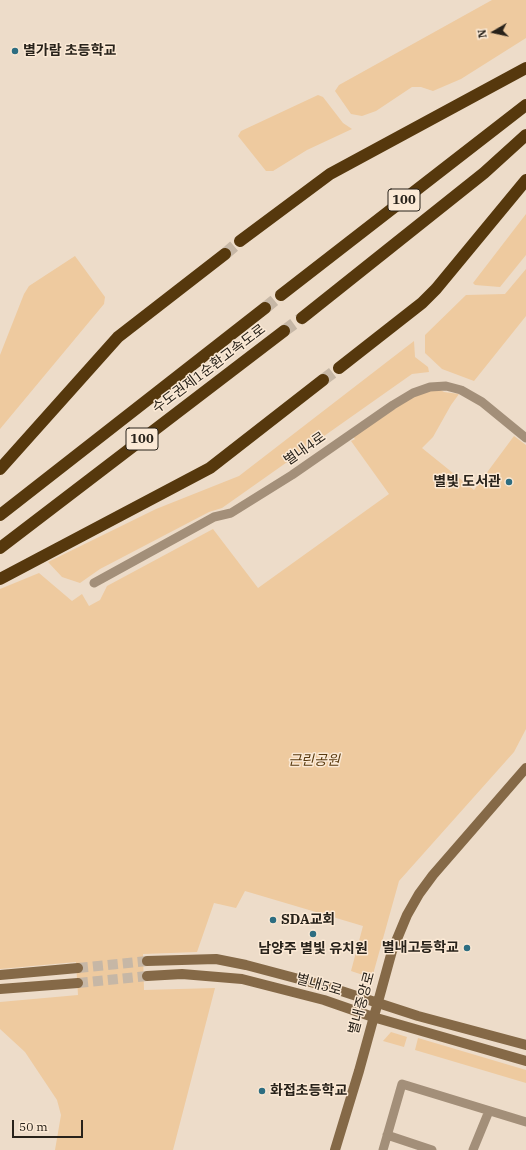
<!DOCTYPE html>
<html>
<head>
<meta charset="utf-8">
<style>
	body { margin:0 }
	#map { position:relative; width:526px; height:1150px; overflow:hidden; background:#eddcc9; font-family:"IBM Plex Serif",serif }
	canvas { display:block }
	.north { position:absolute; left:474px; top:12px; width:40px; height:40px; -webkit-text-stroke:3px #fbe9d5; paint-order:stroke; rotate:261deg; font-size:11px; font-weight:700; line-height:16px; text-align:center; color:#28221a }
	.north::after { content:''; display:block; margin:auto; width:14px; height:18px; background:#28221a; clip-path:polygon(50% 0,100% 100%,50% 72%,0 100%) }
	.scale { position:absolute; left:12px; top:1120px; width:71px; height:18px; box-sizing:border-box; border:2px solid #28221a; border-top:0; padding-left:5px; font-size:12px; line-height:14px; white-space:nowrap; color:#28221a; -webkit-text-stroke:3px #fbe9d5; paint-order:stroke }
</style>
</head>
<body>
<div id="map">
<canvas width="526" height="1150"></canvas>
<div class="north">N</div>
<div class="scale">50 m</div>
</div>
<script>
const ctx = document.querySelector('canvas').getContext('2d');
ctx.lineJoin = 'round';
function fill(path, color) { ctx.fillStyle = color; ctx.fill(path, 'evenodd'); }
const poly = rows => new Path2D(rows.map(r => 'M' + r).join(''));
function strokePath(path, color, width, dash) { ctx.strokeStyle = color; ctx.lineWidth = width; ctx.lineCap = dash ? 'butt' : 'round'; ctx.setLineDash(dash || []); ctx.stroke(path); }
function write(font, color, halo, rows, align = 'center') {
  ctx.font = font + ' "IBM Plex Serif","Noto Sans KR",serif'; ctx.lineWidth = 3; ctx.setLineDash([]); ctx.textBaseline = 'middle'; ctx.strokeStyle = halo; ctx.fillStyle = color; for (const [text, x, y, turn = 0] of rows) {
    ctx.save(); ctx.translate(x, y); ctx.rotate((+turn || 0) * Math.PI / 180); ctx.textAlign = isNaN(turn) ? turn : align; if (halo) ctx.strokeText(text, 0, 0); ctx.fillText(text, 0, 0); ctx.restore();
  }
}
const green = poly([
	[492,0,526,0,526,38,461,79,433,91,421,87,412,87,376,111,362,116,351,114,335,91,339,85],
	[318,95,323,97,343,123,352,129,307,150,273,171,266,171,238,136,241,131],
	[526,214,526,255,500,287,475,285,473,283],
	[75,256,105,297,104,304,0,429,0,355,24,294,29,286],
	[526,269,526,316,474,381,442,369,425,353,425,335,466,295,505,294],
	[414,341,415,357,428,367,429,372,412,374,222,508,209,512,100,569,80,583,62,577,48,562,156,509,239,476],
	[437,388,444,392,459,394,451,405,433,437,422,448,474,490,514,436,526,445,526,729,514,752,399,881,372,978,351,971,363,926,245,891,236,908,214,903,197,952,143,954,144,990,215,988,173,1150,55,1150,61,1115,57,1100,25,1052,0,1029,0,1002,78,995,76,962,0,969,0,589,39,573,72,601,82,594,89,606,100,600,107,586,213,529,258,588,389,494,351,441,355,439,353,437,417,394],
	[391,1032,407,1037,404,1047,383,1041],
	[418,1038,526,1070,526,1083,415,1050]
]);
const secondaryTunnel = poly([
	[78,968,147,961],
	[78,983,147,976]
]);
const highwayTunnel = poly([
	[225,254,240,241],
	[265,308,281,295],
	[284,331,302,318],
	[323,380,339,368]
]);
const street = poly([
	[94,583,214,517,231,513,292,475,393,405,413,393,430,387,446,386,461,390,482,402,526,438],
	[387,1135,432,1150],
	[383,1150,402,1084,526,1122],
	[473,1150,489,1111]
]);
const secondary = poly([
	[147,961,216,959,246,965,329,987,418,1016,526,1045],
	[0,975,78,968],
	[147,976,182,974,242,979,324,1000,373,1017,526,1061],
	[0,989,78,983],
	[335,1150,359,1071,392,951,407,915,419,894,433,875,526,768]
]);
const highway = poly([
	[240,241,330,174,526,68],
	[281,295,526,105],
	[302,318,484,173,526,135],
	[339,368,422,303,436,289,526,180],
	[0,469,118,337,225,254],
	[0,515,265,308],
	[0,548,284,331],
	[0,579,210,468,323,380]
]);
const markers = [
	[15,51,4,"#2d6d81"],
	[509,482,4,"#2d6d81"],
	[273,920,4,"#2d6d81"],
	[313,934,4,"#2d6d81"],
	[467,948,4,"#2d6d81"],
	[262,1091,4,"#2d6d81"]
];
const shields = [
	[404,200,32],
	[142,439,32]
];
const shieldNames = [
	["100",404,200],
	["100",142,439]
];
const poiNames = [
	["별가람 초등학교",23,51],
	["별빛 도서관",501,482,"right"],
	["SDA교회",281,920],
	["별내고등학교",459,948,"right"],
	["남양주 별빛 유치원",313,949,"center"],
	["화접초등학교",270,1091]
];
const streetNames = [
	["수도권제1순환고속도로",209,369,-37],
	["별내4로",305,449,-35],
	["별내5로",319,985,16],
	["별내중앙로",362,1003,-75]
];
const parkNames = [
	["근린공원",314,761]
];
fill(green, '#eeca9f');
strokePath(secondaryTunnel, '#c6b7a6', 10, [10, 5]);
strokePath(highwayTunnel, '#c6b7a6', 12, [12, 6]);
strokePath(street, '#a38f79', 9);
strokePath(secondary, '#856947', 10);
strokePath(highway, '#56380d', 12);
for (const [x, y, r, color] of markers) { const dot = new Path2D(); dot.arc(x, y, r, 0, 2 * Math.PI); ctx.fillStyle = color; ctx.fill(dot); strokePath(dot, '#fbe9d5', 1.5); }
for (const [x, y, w] of shields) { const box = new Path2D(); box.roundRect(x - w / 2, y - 11, w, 22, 3); ctx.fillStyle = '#fbe9d5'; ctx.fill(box); strokePath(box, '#28221a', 1); }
write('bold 13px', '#28221a', null, shieldNames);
write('bold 14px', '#28221a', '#fbe9d5', poiNames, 'left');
write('14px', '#28221a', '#fbe9d5', streetNames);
write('italic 14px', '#593a0f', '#fbe9d5', parkNames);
</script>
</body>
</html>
